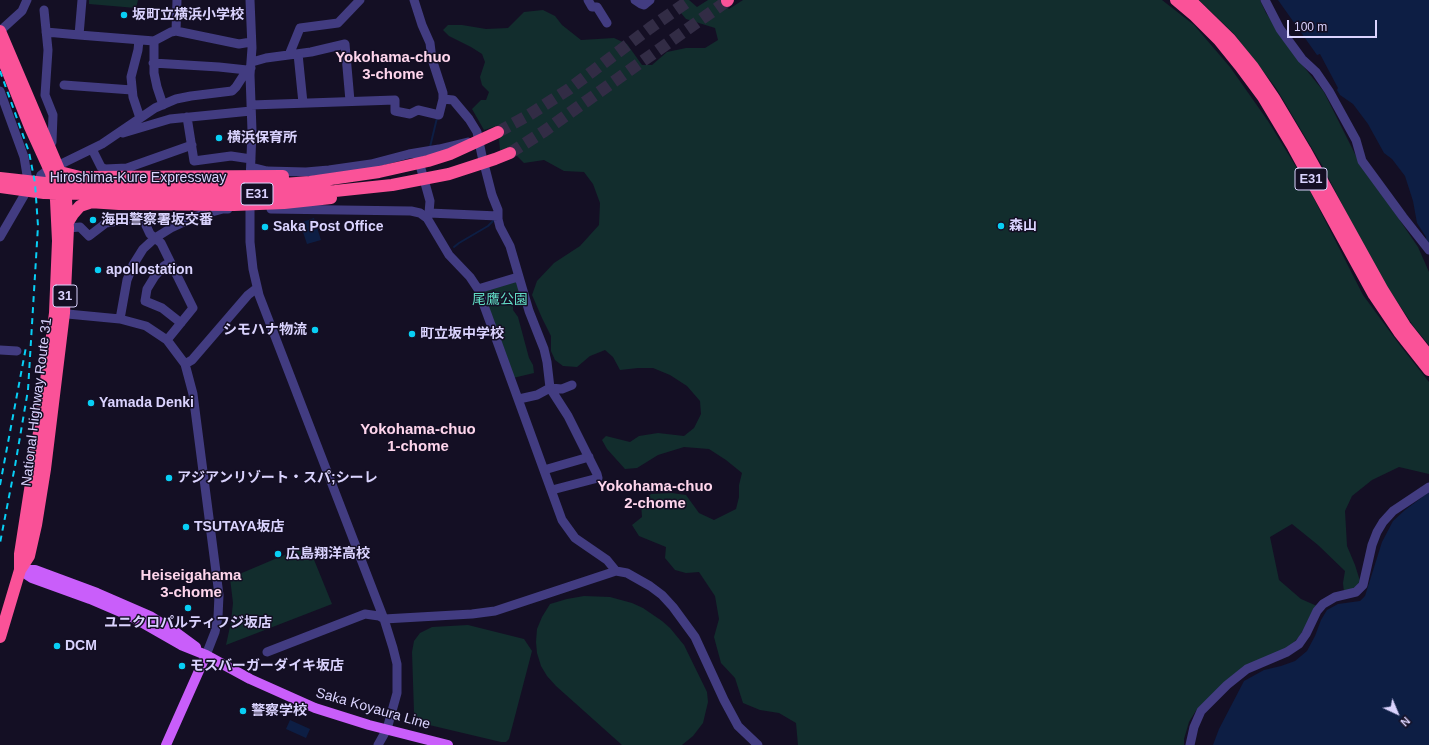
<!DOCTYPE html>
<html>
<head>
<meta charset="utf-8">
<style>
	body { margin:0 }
	#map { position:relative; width:1429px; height:745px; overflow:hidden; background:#140f24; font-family:Helvetica,sans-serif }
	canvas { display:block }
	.north { position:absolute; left:1377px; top:693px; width:40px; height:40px; -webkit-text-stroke:3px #140f24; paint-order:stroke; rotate:136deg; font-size:11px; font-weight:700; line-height:16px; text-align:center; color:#dad3fe }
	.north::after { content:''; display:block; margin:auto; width:14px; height:18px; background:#dad3fe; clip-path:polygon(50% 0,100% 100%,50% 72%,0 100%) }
	.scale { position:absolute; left:1287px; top:20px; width:90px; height:18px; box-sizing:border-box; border:2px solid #dad3fe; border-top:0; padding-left:5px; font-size:12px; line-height:14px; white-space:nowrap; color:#dad3fe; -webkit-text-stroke:3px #140f24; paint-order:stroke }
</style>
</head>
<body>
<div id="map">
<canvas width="1429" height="745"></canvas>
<div class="north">N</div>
<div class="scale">100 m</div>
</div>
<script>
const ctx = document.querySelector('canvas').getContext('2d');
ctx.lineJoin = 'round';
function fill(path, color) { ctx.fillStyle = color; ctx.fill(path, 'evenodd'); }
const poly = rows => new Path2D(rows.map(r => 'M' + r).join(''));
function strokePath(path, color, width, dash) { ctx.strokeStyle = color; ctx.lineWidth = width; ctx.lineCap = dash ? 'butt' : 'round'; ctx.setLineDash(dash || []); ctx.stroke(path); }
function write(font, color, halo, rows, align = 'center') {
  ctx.font = font + ' Helvetica,"Noto Sans JP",sans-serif'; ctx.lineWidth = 3; ctx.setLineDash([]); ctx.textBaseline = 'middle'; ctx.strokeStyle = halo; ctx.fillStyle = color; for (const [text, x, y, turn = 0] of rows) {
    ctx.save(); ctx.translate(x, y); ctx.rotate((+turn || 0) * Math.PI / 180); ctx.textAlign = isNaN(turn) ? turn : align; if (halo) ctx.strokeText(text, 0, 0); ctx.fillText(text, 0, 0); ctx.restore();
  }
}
const green = poly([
	[89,0,138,0,136,8,89,4],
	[682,0,689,0,697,7,708,0,718,0,729,9,743,0,1162,0,1194,25,1230,67,1268,121,1306,183,1363,295,1399,344,1429,382,1429,474,1399,467,1372,480,1352,496,1345,511,1347,546,1355,565,1360,581,1355,589,1344,592,1343,583,1345,571,1318,545,1292,524,1270,537,1279,580,1301,599,1317,606,1299,637,1288,648,1245,666,1197,709,1189,722,1184,739,1184,745,798,745,796,723,779,713,760,710,743,703,735,678,721,663,714,637,719,619,715,596,699,572,686,573,675,570,665,558,666,547,639,536,632,525,642,517,641,503,651,494,672,493,686,495,699,513,714,520,736,509,739,497,739,485,742,473,726,460,709,449,684,447,658,455,637,468,625,469,607,449,602,440,606,436,630,442,639,436,658,433,684,436,694,428,701,414,700,401,687,386,670,375,653,368,638,368,620,370,613,357,605,350,590,356,577,367,563,366,555,360,551,351,551,336,542,318,532,295,537,281,554,263,580,246,599,225,600,203,593,184,584,172,564,171,544,160,524,163,516,155,512,148,500,150,499,139,505,133,499,125,484,130,472,109,481,100,486,100,489,92,482,85,480,77,485,62,482,54,471,47,449,36,443,30,448,25,462,25,486,29,508,28,524,12,543,10,555,16,562,25,581,40,614,38,627,44,642,65,652,65,667,52,686,48,705,48,718,40,715,28,686,19,676,7],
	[1199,0,1260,0,1266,13,1304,67,1324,92,1359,162,1382,194,1418,247,1429,272,1429,345,1414,327,1384,282,1358,236,1323,167,1276,88,1234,34],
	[517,280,523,300,513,306,513,310,518,317,529,358,533,365,534,373,513,378,480,290],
	[308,545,332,604,226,645,231,622,233,603,230,578],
	[584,596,610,597,632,603,643,608,662,621,670,628,684,645,707,692,708,702,703,723,693,736,682,745,622,745,556,686,547,676,541,666,537,653,536,642,537,629,542,617,550,604,567,599],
	[468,625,524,639,532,651,509,739,506,742,501,742,425,724,418,719,414,712,412,652,414,641,420,633,432,627]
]);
const water = poly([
	[1278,0,1429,0,1429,244,1426,242,1426,237,1417,223,1413,201,1405,176,1392,159,1384,153,1368,124,1353,104,1340,95,1337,90,1338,88,1320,54,1317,55],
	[314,218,321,240,307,244,300,223],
	[1429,492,1429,745,1213,745,1219,729,1244,681,1264,670,1281,666,1295,661,1307,651,1315,636,1321,620,1327,610,1338,604,1360,601,1365,596,1382,542,1393,521,1405,510],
	[290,720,310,729,306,738,286,729]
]);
const stream = poly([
	[430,147,437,118],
	[454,247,459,243,488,226,495,219]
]);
const highwayTunnel = poly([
	[498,132,529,115,569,89,650,28,690,0],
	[510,153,543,132,727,1]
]);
const minor = poly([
	[82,0,79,35,154,41,171,32,176,31,239,44,251,42],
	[250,0,252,48,250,75,252,131,250,182],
	[588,0,592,7,597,7,607,23],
	[635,0,641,4,644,5,650,0],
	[1265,0,1280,29,1302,59,1316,72,1329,91,1356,140,1362,161,1403,217,1429,250],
	[44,10,48,50,45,95,53,115,52,142,49,148],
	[0,31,22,11,27,0],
	[176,31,177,0],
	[46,32,79,35],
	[139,40,138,50,131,77,133,97,140,118],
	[154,41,154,73,157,87,163,105],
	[298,54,303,103],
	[289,55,300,28,338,23,360,0],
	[252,62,266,58,311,52,345,44,350,101],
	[153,63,219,67,247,70],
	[64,85,132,90],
	[0,91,24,157,29,187,0,237],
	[443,99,453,100,469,119,477,132,482,156,492,195,498,210,498,219,500,227,510,246,529,311,544,349,547,362,550,388,568,416,597,474,598,478,552,490],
	[251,105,395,100,395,111,410,114,418,110,439,115,443,99,443,93,432,59,430,43,422,25,414,0],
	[187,117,194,161,231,156,251,159],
	[123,133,170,119,251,111],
	[92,149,101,167,105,169,127,168,192,145],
	[418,158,430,201,429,213],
	[57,166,102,144,155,108,176,99,191,96,232,91,236,87,247,70,251,68],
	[251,167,267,171,306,172,329,170,371,164,409,154,439,149,468,142],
	[33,185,39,180,41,175,45,172,51,173],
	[250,198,250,242,253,269,259,295,384,619,393,648,397,664,397,693,387,729,378,745],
	[271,209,411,211,420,213,427,218,449,255,470,277,478,289,562,520,575,538,607,560,616,571],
	[425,216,429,213,498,216],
	[68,228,80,227,89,236,106,223,142,217,150,234,161,243,193,308,167,340],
	[170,262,164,266,155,276,147,289,145,301,162,308,181,323],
	[478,289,518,277],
	[57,313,120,319,146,326,167,340,185,364,193,394,219,595,218,617,215,632,206,655],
	[120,319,127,280,133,265,143,249,155,238,171,228,197,216,223,209,228,209],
	[0,350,17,351],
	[185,364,192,360,248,295,257,288],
	[519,399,537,395,550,388,562,389,572,385],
	[544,470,589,457],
	[267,652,365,614,379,616,384,619,472,614,495,611,616,571,627,573,650,586,662,595,673,607,695,637,724,700,738,726,758,745],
	[1190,745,1194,727,1201,711,1227,685,1247,669,1287,652,1299,644,1306,634,1317,611,1323,604,1335,597,1356,592,1363,585,1372,545,1377,532,1383,522,1393,511,1429,487]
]);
const major = poly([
	[20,570,32,578,90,599,132,617,181,645,206,655,250,679,315,708,369,725,448,745],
	[20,570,35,570,97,593,150,616,177,633,196,647],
	[166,745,206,655]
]);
const highway = poly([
	[1176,0,1195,16,1219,40,1240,66,1263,97,1293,147,1352,255,1374,295,1399,332,1429,370],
	[1190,0,1230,39,1253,67,1274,98,1305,150,1382,289,1405,326,1429,356],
	[727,1,728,0],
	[0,31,60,172,66,200,68,228,64,313,45,469,36,525,29,556,20,570,0,637],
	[0,52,30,127,51,173,56,200,58,241,55,313,40,426,20,554,20,570],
	[54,173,60,172,80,177,283,176],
	[0,178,45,183,152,186,270,185,310,182,379,172,428,161,450,154,498,132],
	[0,187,44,193,154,195,266,193,335,191,392,185,449,174,495,159,510,153],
	[89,202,119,204,234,205,284,203,331,198],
	[68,222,73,214,80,206,92,202]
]);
const rail = poly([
	[0,71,29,152,35,183,38,226,28,390,15,466,0,543],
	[0,485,26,347]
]);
const markers = [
	[124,15,4,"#08cff5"],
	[219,138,4,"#08cff5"],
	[93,220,4,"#08cff5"],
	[1001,226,4,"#08cff5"],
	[265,227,4,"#08cff5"],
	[98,270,4,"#08cff5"],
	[315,330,4,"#08cff5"],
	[412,334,4,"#08cff5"],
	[91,403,4,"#08cff5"],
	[169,478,4,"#08cff5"],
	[186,527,4,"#08cff5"],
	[278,554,4,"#08cff5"],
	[188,608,4,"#08cff5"],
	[57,646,4,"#08cff5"],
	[182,666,4,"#08cff5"],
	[243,711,4,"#08cff5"]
];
const shields = [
	[1311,179,32],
	[257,194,32],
	[65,296,24]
];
const shieldNames = [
	["E31",1311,179],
	["E31",257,194],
	["31",65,296]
];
const poiNames = [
	["坂町立横浜小学校",132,15],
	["横浜保育所",227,138],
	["海田警察署坂交番",101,220],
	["森山",1009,226],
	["Saka Post Office",273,227],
	["apollostation",106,270],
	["シモハナ物流",307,330,"right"],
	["町立坂中学校",420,334],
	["Yamada Denki",99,403],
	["アジアンリゾート・スパ;シーレ",177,478],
	["TSUTAYA坂店",194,527],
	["広島翔洋高校",286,554],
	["ユニクロパルティフジ坂店",188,623,"center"],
	["DCM",65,646],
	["モスバーガーダイキ坂店",190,666],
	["警察学校",251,711]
];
const streetNames = [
	["Hiroshima-Kure Expressway",138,178],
	["National Highway Route 31",37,402,-83],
	["Saka Koyaura Line",373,709,16]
];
const parkNames = [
	["尾鷹公園",500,300]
];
const neighbourhoodNames = [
	["Yokohama-chuo",393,58],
	["3-chome",393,75],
	["Yokohama-chuo",418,430],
	["1-chome",418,447],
	["Yokohama-chuo",655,487],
	["2-chome",655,504],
	["Heiseigahama",191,576],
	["3-chome",191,593]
];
fill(green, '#122d2d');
fill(water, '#0d1e44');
strokePath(stream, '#0d1e44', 2);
strokePath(highwayTunnel, '#322c45', 12, [12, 6]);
strokePath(minor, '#423c81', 9);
strokePath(major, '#c95efa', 10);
strokePath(highway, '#fa5298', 12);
strokePath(rail, '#08cff5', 2, [6, 5]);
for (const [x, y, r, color] of markers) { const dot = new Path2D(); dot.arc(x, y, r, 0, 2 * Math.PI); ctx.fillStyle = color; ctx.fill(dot); strokePath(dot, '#140f24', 1.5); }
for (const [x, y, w] of shields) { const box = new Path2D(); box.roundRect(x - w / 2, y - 11, w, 22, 3); ctx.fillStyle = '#140f24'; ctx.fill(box); strokePath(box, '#dad3fe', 1); }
write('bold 13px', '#dad3fe', null, shieldNames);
write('bold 14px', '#dad3fe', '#140f24', poiNames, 'left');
write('14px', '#dad3fe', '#140f24', streetNames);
write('14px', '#61dcc4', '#140f24', parkNames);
write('bold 15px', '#fed5ec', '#140f24', neighbourhoodNames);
</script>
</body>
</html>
